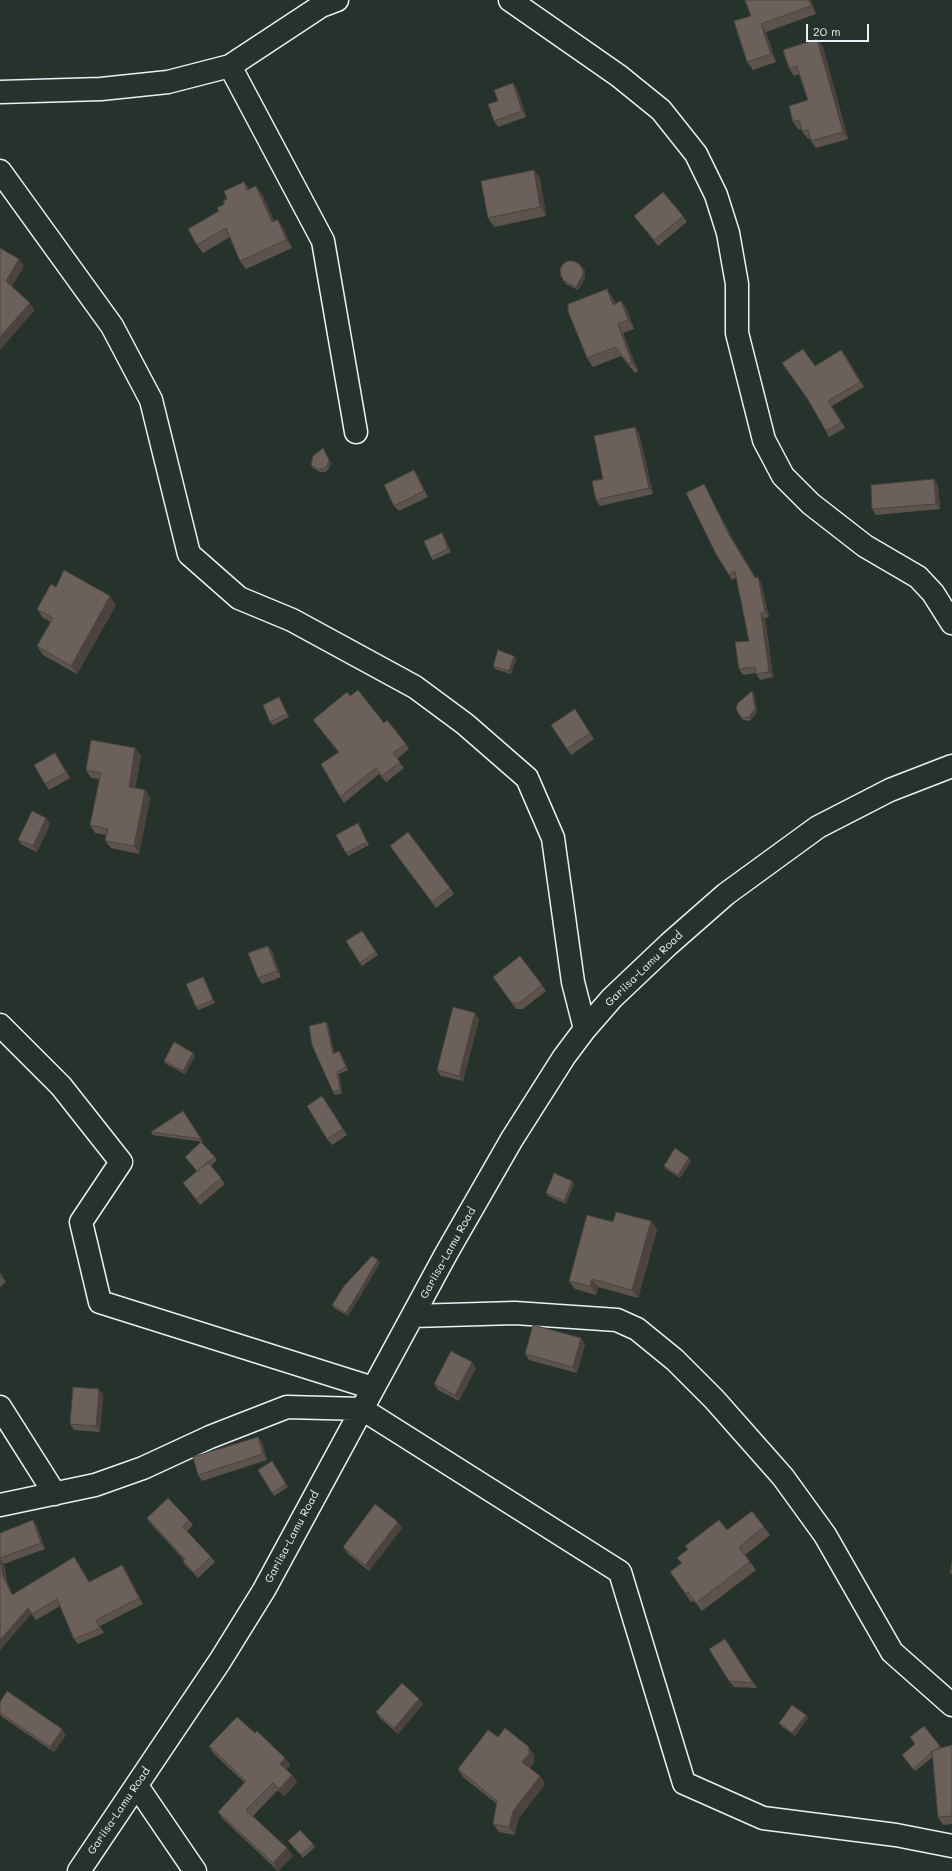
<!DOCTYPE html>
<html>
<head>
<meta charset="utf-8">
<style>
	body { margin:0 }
	#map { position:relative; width:952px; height:1871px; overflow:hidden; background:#26332d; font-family:Mali,sans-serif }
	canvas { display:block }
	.scale { position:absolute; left:806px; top:24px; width:63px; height:18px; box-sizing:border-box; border:2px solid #e8f1f8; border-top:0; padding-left:5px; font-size:12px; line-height:14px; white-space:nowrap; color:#e8f1f8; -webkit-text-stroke:3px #26332d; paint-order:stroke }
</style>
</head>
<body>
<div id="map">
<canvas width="952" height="1871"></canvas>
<div class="scale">20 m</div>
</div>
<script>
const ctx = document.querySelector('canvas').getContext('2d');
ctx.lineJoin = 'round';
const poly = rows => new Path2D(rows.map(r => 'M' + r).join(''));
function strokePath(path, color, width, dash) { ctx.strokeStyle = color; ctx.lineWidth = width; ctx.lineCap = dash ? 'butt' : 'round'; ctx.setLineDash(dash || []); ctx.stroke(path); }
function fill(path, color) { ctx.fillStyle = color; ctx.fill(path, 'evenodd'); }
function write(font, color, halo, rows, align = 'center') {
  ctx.font = font + ' Mali,sans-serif'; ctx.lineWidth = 3; ctx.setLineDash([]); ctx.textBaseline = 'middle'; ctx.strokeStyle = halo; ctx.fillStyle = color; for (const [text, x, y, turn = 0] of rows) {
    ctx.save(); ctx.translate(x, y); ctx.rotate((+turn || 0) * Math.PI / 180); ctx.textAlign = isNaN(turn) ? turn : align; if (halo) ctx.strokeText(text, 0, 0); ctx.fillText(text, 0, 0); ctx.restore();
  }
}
const minor = poly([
	[510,0,619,76,661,110,696,154,716,195,728,233,737,284,737,333,764,440,783,476,811,504,865,546,918,577,933,593,952,623],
	[230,66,323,241,356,432],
	[0,92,101,89,168,82,230,66,321,6,337,0],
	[0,171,112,326,151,400,189,554,239,598,292,620,415,687,465,724,527,778,553,838,573,982,585,1029],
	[0,1025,61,1086,121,1162,81,1222,100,1302,373,1388],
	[413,1316,515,1313,617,1320,637,1329,675,1360,714,1399,783,1477,825,1535,892,1652,952,1705],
	[0,1407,55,1494],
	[0,1505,95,1485,143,1468,210,1437,287,1407,362,1409,620,1572,684,1783,763,1818,896,1835,952,1846],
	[137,1786,195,1871],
	[79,1871,220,1661,264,1590,446,1254,512,1139,564,1057,585,1029,612,998,669,944,726,894,818,827,890,790,952,766]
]);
const wall = poly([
	[811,0,816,14,766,32,776,62,753,70,747,62,751,16],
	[817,39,823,47,848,139,816,148,811,141,810,138,808,139,802,131,802,129,799,130,793,122,808,100,799,74,794,76,789,68],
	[517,89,526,117,498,127,494,121,498,101],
	[534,170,540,178,546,216,494,227,488,218],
	[244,182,249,189,262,194,274,221,283,228,292,248,246,269,240,261,230,237,203,253,197,245,219,211,225,204,227,199],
	[634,216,683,216,687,222,658,246],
	[579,264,585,271,585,278,578,290,566,284,561,276],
	[613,298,616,304,621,301,627,310,634,329,623,333,638,371,635,373,621,356,593,367,587,358],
	[845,355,864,387,832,406,845,428,829,437,826,431,815,366],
	[635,427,639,433,653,494,600,506,596,500,603,479],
	[323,448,325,451,331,463,329,469,325,472,320,472,313,468,311,465],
	[418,476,428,497,399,511,394,506],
	[704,484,707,490,733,540,756,578,761,583,769,617,765,618,773,677,760,680,756,674,756,673,743,675,739,669,749,641,736,578,732,580,729,575],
	[938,485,940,509,876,515,872,509],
	[444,536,451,552,433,560,431,557],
	[56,587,116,605,77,674,43,655,37,646,51,622,43,618,37,609],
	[514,656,516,659,511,674,495,669,493,666],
	[752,691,754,694,757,712,751,720,747,721,742,719,740,716],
	[350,696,384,723,406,744,409,749,397,759,404,768,386,782,379,774,344,803,340,797,338,752,313,720],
	[281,700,289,717,273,725,270,722],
	[575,709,594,739,571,755,551,725],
	[55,753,70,778,49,790,45,784],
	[141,756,135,788,145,790,150,798,139,854,111,848,105,841,106,835,95,833,90,825,99,779,91,778,86,770],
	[46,818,50,824,37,852,22,845,18,840],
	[360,826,369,845,348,856,346,853],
	[394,852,450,888,454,894,436,908],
	[362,931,378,955,362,966,346,941],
	[268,946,272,951,281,977,262,984,258,978],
	[520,956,546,991,523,1009,516,1009,493,977],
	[203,977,205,980,215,1003,198,1010,196,1007],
	[479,1019,463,1081,441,1076,437,1070],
	[326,1022,328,1025,334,1053,339,1051,341,1054,348,1070,339,1074,342,1093,335,1095,333,1092],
	[193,1053,195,1056,185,1074,166,1064,164,1061],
	[326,1102,347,1135,332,1145,327,1139],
	[183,1111,203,1142,153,1135,151,1132],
	[185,1157,215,1157,217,1160,211,1166,225,1184,200,1205,183,1183,197,1171],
	[691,1161,680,1178,666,1169,664,1166],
	[572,1181,574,1184,566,1204,548,1196,546,1193],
	[651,1221,657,1230,638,1298,598,1287,596,1295,575,1289,569,1281],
	[378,1260,380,1263,348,1316,334,1308,332,1305],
	[0,1273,6,1282,0,1287],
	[581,1338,585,1344,577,1373,529,1360,525,1354],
	[476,1368,459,1401,438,1390,434,1384],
	[103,1395,100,1432,74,1430,70,1424],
	[262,1442,267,1460,202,1481,198,1475],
	[272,1461,288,1487,274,1496,258,1470],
	[147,1518,189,1520,193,1525,187,1531,211,1557,215,1562,198,1578,186,1566,183,1561,184,1560,150,1523],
	[398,1522,402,1528,369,1571,347,1553,343,1547],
	[37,1526,45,1549,4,1564,7,1582,13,1595,78,1563,89,1582,126,1571,143,1604,100,1626,104,1633,78,1644,74,1639,60,1606,36,1620,31,1614,0,1650,0,1533],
	[764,1527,770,1535,745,1555,756,1570,702,1611,694,1601,691,1602,670,1572,681,1563,677,1558,727,1530],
	[725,1639,757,1688,734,1687,729,1681],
	[0,1702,66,1735,54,1752,2,1717,0,1714],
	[423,1704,398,1734,380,1718,376,1712],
	[806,1715,808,1718,795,1736,781,1726,779,1723],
	[255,1733,285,1758,290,1765,286,1770,292,1775,297,1782,284,1796,278,1790,253,1816,287,1848,293,1856,278,1871,223,1819,218,1812,245,1783,214,1754,209,1746],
	[498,1737,534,1755,534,1762,530,1768,540,1776,545,1784,518,1819,515,1835,499,1832,493,1824,497,1804,463,1777,458,1769],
	[952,1745,952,1824,943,1825,938,1817,933,1757,915,1771,902,1755,940,1746,942,1748],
	[288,1841,313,1844,315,1847,303,1858]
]);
const shadedWall = poly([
	[809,0,811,0,816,14,811,6],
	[761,24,766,32,776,62,771,54],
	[817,39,823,47,848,139,843,132],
	[513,83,517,89,526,117,522,111],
	[534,170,540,178,546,216,540,207],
	[244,182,249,190,247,190],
	[256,186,262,194,278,230,272,222],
	[278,220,283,228,292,248,286,240],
	[19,259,24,266,11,288,6,281],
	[583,269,585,271,585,278,578,290,576,287],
	[607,289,613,298,619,313,613,305],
	[621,301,627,310,634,329,628,320],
	[30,303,35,310,0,350,0,337],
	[618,324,623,333,638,371,632,363],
	[841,350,845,355,864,387,860,382],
	[828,401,832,406,845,428,841,422],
	[635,427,639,433,653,494,649,488],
	[323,448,325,451,331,463,329,469,327,466],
	[414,470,418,476,428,497,424,491],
	[934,479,938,485,940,509,936,504],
	[704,484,707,490,733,540,759,583,729,535],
	[442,533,444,536,451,552,448,549],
	[758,577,761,583,769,617,765,612],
	[110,596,116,605,77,674,71,666],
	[761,613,765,618,773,677,769,672],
	[514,656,516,659,511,674,509,671],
	[752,691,754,694,757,712,751,720,749,717],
	[279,697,281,700,289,717,287,714],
	[135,748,141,756,134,794,129,787],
	[55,753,59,759,70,778,66,772],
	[145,790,150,798,139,854,134,846],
	[46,818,50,824,37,852,33,846],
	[268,946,272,951,281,977,277,971],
	[203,977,205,980,215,1003,213,1000],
	[475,1013,479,1019,463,1081,459,1076],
	[326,1022,328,1025,335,1057,333,1054],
	[339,1051,341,1054,348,1070,346,1067],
	[193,1053,195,1056,185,1074,183,1071],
	[337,1072,339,1074,342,1093,340,1090],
	[689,1158,691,1161,680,1178,678,1175],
	[572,1181,574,1184,566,1204,564,1201],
	[651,1221,657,1230,638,1298,632,1290],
	[378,1260,380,1263,348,1316,346,1313],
	[592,1279,598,1287,596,1295,590,1286],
	[581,1338,585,1344,577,1373,573,1367],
	[472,1362,476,1368,459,1401,455,1395],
	[99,1389,103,1395,100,1432,96,1426],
	[258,1437,262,1442,267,1460,263,1454],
	[33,1520,37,1526,45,1549,41,1543],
	[398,1522,402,1528,369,1571,365,1565],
	[74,1557,78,1563,93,1588,89,1582],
	[0,1558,4,1564,7,1582,16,1601,12,1595,3,1576],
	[122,1565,126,1571,143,1604,139,1598],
	[28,1608,32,1613,0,1650,0,1640],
	[96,1620,100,1626,104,1633,100,1628],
	[419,1699,423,1704,398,1734,394,1728],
	[806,1715,808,1718,795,1736,792,1733],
	[62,1729,66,1735,54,1752,50,1747],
	[529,1747,534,1755,534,1762,528,1770,522,1762],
	[285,1758,290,1765,285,1771,280,1764],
	[292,1775,297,1782,284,1796,279,1789],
	[540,1776,545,1784,518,1819,515,1835,509,1827,513,1811],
	[287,1848,293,1856,278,1871,273,1863]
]);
const building = poly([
	[745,0,809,0,811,6,761,24,771,54,747,62,734,21,751,16,745,0],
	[817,39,843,132,811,141,808,130,802,131,799,120,793,122,789,106,808,100,797,66,789,68,783,50,817,39],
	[513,83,522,111,494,121,488,104,498,101,494,90,513,83],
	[534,170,540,207,488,218,481,181,534,170],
	[244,182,247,190,256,186,272,222,278,220,286,240,240,261,226,228,197,245,188,229,219,211,217,208,225,204,223,201,227,199,224,191,244,182],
	[663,192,683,216,654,240,634,216,663,192],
	[0,248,19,259,6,281,30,303,0,337,0,248],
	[568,261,574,261,579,264,583,269,583,275,576,287,564,281,561,276,560,270,563,264,568,261],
	[607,289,613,305,621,301,628,320,618,324,632,363,629,364,615,347,587,358,568,311,568,304,607,289],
	[803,349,815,366,841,350,860,382,828,401,841,422,826,431,807,398,782,363,803,349],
	[635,427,649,488,596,500,592,481,603,479,594,436,635,427],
	[323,448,329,460,327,466,323,469,318,469,311,465,313,456,323,448],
	[414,470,424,491,394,506,384,485,414,470],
	[934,479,936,504,872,509,871,485,934,479],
	[704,484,729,535,755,578,758,577,765,612,761,613,769,672,756,674,755,667,739,669,735,642,749,641,735,571,729,575,717,556,686,493,704,484],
	[442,533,448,549,431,557,424,541,442,533],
	[64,570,110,596,71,666,37,646,53,618,37,609,51,584,56,587,64,570],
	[498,650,514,656,509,671,493,666,498,650],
	[358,690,384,723,387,720,406,744,393,753,400,762,382,776,376,768,340,797,321,764,339,752,313,720,347,692,350,696,358,690],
	[752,691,755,709,749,717,745,718,740,716,736,708,738,703,752,691],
	[279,697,287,714,270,722,263,705,279,697],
	[575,709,590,733,567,749,551,725,575,709],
	[91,740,135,748,129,787,145,790,134,846,105,841,108,829,90,825,101,773,86,770,91,740],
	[55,753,66,772,45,784,34,765,55,753],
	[32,811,46,818,33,846,18,840,32,811],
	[358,823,367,842,346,853,336,835,358,823],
	[408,832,450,888,432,902,390,846,408,832],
	[362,931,376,952,360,963,346,941,362,931],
	[268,946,277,971,258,978,248,953,268,946],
	[520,956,542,985,519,1003,512,1003,493,977,520,956],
	[203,977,213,1000,196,1007,186,984,203,977],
	[453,1007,475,1013,459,1076,437,1070,453,1007],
	[326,1022,333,1054,339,1051,346,1067,337,1072,340,1090,333,1092,312,1045,309,1026,326,1022],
	[174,1042,193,1053,183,1071,164,1061,174,1042],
	[322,1096,343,1129,327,1139,307,1106,322,1096],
	[183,1111,201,1139,151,1132,183,1111],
	[201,1142,215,1157,197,1171,185,1157,201,1142],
	[675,1148,689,1158,678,1175,664,1166,675,1148],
	[208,1162,221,1178,196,1199,183,1183,208,1162],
	[554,1173,572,1181,564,1201,546,1193,554,1173],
	[616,1212,651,1221,632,1290,592,1279,590,1286,569,1281,587,1215,613,1222,616,1212],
	[372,1256,378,1260,346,1313,332,1305,344,1286,372,1256],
	[0,1273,2,1276,0,1278,0,1273],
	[533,1325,581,1338,573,1367,525,1354,533,1325],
	[451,1351,472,1362,455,1395,434,1384,451,1351],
	[73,1387,99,1389,96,1426,70,1424,73,1387],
	[258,1437,263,1454,198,1475,193,1457,258,1437],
	[272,1461,286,1484,272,1493,258,1470,272,1461],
	[168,1498,189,1520,183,1527,211,1557,194,1573,183,1561,185,1559,147,1518,168,1498],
	[375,1504,398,1522,365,1565,343,1547,375,1504],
	[752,1511,764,1527,739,1547,750,1562,696,1603,688,1592,686,1594,670,1572,682,1563,677,1558,688,1549,685,1546,719,1520,727,1530,752,1511],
	[33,1520,41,1543,0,1558,3,1576,12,1595,74,1557,89,1582,122,1565,139,1598,96,1620,100,1628,74,1639,57,1599,32,1614,28,1608,0,1640,0,1533,33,1520],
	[952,1561,952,1574,950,1574,952,1561],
	[725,1639,753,1683,729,1681,709,1649,725,1639],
	[402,1683,419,1699,394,1728,376,1712,402,1683],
	[7,1691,62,1729,50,1747,0,1713,0,1702,7,1691],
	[792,1705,806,1715,792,1733,779,1723,792,1705],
	[237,1717,255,1733,257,1731,285,1758,280,1764,292,1775,279,1789,273,1783,246,1810,287,1848,273,1863,218,1812,246,1781,209,1746,237,1717],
	[924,1726,940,1746,936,1750,932,1751,932,1752,913,1769,902,1755,915,1744,910,1737,924,1726],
	[505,1728,529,1747,529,1754,522,1762,540,1776,513,1811,509,1827,493,1824,497,1801,458,1769,488,1730,498,1737,505,1728],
	[952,1745,952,1816,938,1817,932,1751,952,1745],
	[300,1830,313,1844,301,1855,288,1841,300,1830]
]);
const streetNames = [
	["Gariisa-Lamu Road",644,969,-44],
	["Gariisa-Lamu Road",448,1253,-61],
	["Gariisa-Lamu Road",292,1537,-62],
	["Gariisa-Lamu Road",119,1811,-56]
];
strokePath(minor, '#e8f1f8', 25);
strokePath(minor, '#26332d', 22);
fill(wall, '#5d534d');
fill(shadedWall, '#4c433f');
fill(building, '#6c605a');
strokePath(building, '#4c433f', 1);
write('11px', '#e8f1f8', '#26332d', streetNames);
</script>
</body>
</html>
